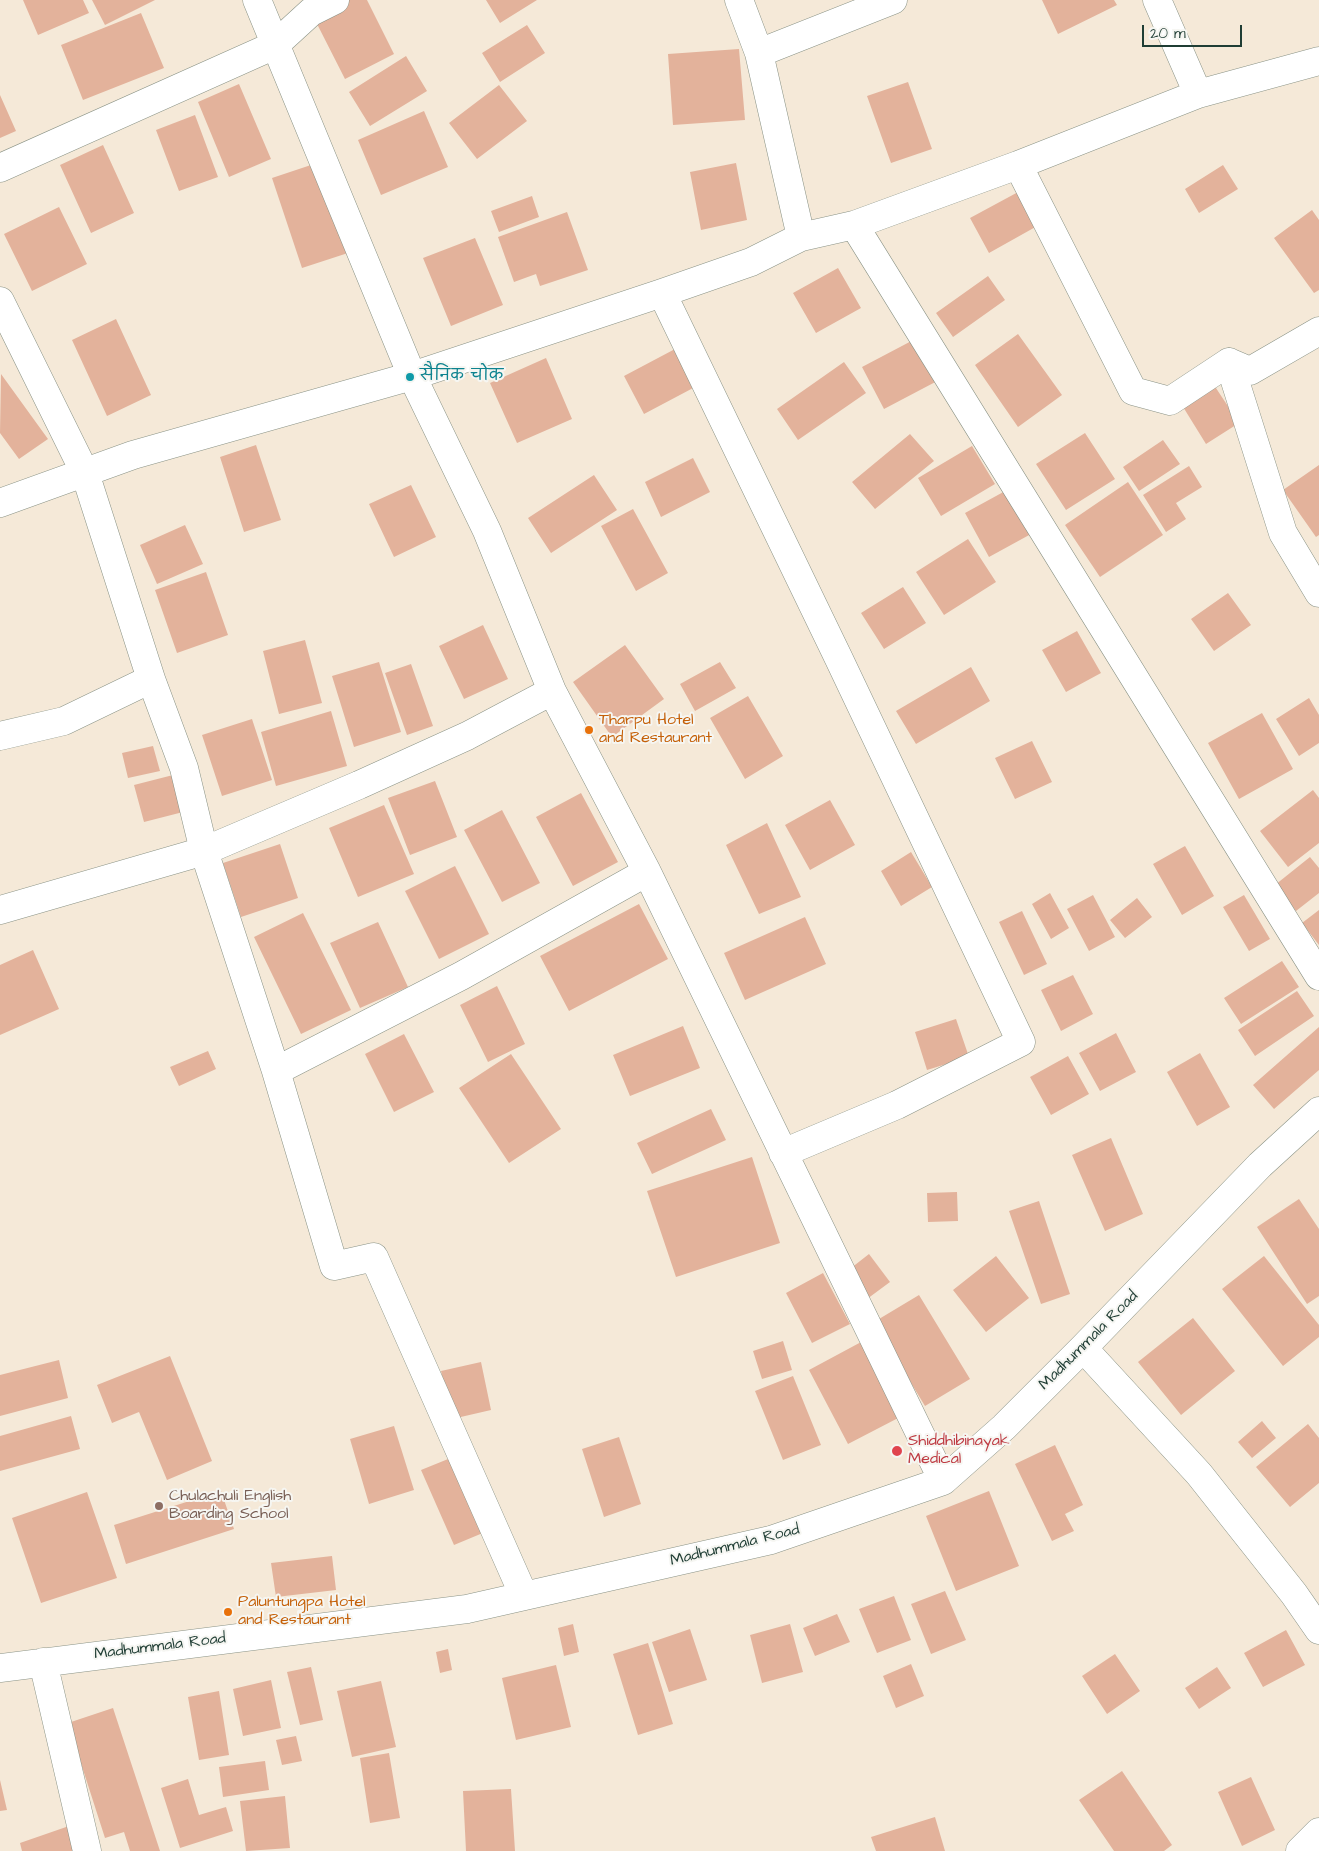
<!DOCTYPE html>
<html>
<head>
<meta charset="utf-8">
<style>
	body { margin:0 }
	#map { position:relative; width:1319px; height:1851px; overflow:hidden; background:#f5e9d8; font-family:"Architects Daughter",sans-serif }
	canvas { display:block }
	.scale { position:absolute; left:1142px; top:25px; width:100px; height:22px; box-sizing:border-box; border:2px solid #1f3d34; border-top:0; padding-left:6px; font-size:15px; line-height:18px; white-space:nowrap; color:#1f3d34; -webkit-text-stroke:4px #f6f6f2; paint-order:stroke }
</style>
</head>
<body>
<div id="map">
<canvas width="1319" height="1851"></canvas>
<div class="scale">20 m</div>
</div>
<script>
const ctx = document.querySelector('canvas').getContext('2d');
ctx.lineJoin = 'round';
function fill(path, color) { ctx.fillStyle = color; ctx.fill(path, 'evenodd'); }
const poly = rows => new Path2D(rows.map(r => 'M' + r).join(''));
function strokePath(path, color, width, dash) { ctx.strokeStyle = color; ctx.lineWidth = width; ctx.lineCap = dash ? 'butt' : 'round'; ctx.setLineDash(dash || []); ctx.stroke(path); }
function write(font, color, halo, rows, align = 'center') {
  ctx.font = font + ' "Architects Daughter","Playpen Sans Deva",sans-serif'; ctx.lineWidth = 4; ctx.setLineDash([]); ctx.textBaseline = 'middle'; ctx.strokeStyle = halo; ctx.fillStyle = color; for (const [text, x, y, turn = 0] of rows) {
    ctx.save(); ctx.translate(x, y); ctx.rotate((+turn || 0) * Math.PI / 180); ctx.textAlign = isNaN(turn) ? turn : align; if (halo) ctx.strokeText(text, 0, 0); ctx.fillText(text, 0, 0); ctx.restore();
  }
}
const building = poly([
	[23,0,83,0,89,13,38,35],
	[92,0,155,0,105,25],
	[349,0,367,0,394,54,345,79,314,18],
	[486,0,537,0,500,23],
	[1042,0,1114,0,1117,5,1058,34],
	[141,13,164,68,83,100,61,45],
	[527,25,545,53,500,82,482,53],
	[739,49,745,120,673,125,668,54],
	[406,56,427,91,370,126,349,92],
	[908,82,932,149,891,163,867,96],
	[239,84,271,159,229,177,198,102],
	[499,85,527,121,477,159,449,123],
	[0,95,16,131,0,138],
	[424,111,448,167,381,195,358,140],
	[195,115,218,177,179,191,156,130],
	[103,145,134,213,91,233,60,165],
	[320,162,351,252,302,268,272,178],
	[736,163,747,220,701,230,690,172],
	[1223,165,1238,189,1199,213,1185,189],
	[1020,191,1039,225,989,253,970,218],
	[532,196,539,217,499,232,491,211],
	[59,207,87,264,32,291,4,234],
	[1312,210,1319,220,1319,290,1314,293,1274,238],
	[567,212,588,270,540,286,536,274,514,282,498,237],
	[475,238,503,305,451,326,423,258],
	[838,268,861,308,816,333,793,293],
	[988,276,1005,300,953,337,936,313],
	[116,319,151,395,107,416,72,340],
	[1018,334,1062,395,1018,427,975,365],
	[919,337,941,379,884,409,862,367],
	[675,349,695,387,644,414,624,376],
	[546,358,572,419,517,443,490,383],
	[844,362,866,393,798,440,777,409],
	[1,374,48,439,19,459,0,433],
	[1212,382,1239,423,1206,444,1180,402],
	[1085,433,1115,479,1066,510,1036,464],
	[910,434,934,461,875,509,852,482],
	[1163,440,1180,464,1139,491,1123,467],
	[256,445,281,520,244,532,220,457],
	[972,446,995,484,941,516,918,478],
	[693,458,710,492,661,517,645,482],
	[1319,465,1319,535,1316,537,1283,490],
	[1189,466,1202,487,1176,503,1186,519,1166,532,1143,495],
	[594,475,617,510,551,553,528,518],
	[1128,482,1163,535,1100,577,1065,525],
	[411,485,436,537,394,557,369,504],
	[1007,490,1031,534,989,557,965,513],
	[633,509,668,573,636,591,601,526],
	[185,525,203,564,157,584,140,545],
	[968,539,996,582,944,615,916,572],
	[206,572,228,635,177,653,155,590],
	[903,587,926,623,884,649,861,613],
	[1228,593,1251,625,1214,651,1191,619],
	[483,625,508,679,464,699,439,646],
	[1077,631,1101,673,1066,692,1042,650],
	[305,640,322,703,279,714,263,651],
	[625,645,664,699,612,737,573,682],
	[379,662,401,732,354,747,332,676],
	[720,662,736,688,695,711,680,684],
	[411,664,433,726,407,735,385,673],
	[971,667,990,701,916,744,896,711],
	[748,696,783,756,745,779,710,718],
	[1309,698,1319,715,1319,743,1299,756,1276,719],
	[331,711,347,766,276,786,261,732],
	[1262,713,1293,769,1239,799,1208,743],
	[252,719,272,780,222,796,202,735],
	[1032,741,1052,782,1015,799,995,758],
	[153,746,160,771,128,778,122,753],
	[177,774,187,811,144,822,134,785],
	[435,781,457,837,410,855,388,798],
	[1313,790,1319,798,1319,843,1288,867,1260,831],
	[581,793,618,862,573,886,536,817],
	[830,800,855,845,810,870,785,825],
	[384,805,414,874,358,897,329,828],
	[502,810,540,883,502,902,464,830],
	[767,823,801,897,759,914,726,845],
	[280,844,298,898,241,917,223,863],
	[1185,846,1214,896,1182,915,1153,864],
	[911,852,932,887,901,906,881,871],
	[1310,857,1319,868,1319,893,1296,911,1275,885],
	[455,866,489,934,439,959,405,891],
	[1050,893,1069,928,1051,939,1032,904],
	[1093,895,1115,937,1089,951,1067,909],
	[1244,895,1270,939,1249,951,1223,907],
	[1137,898,1152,917,1125,938,1110,920],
	[639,904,668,959,569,1011,540,956],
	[1319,910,1319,945,1302,923],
	[1022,911,1047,964,1024,975,999,922],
	[303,913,351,1010,301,1034,254,937],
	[805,917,826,964,745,1000,724,953],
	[378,922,408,987,360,1008,330,943],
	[33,950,59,1009,0,1035,0,965],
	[1282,961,1299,987,1241,1024,1224,998],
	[1073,975,1093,1014,1061,1031,1041,990],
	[497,986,525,1044,488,1062,460,1005],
	[1297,991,1314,1016,1255,1056,1238,1030],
	[956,1019,969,1057,927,1070,915,1032],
	[683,1026,700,1068,630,1096,613,1055],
	[1319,1027,1319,1070,1274,1109,1253,1085],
	[1116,1033,1136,1072,1100,1091,1079,1053],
	[404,1034,434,1092,394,1112,365,1054],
	[208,1051,216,1069,179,1086,170,1067],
	[1200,1053,1230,1107,1197,1126,1167,1072],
	[511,1054,561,1129,509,1163,459,1088],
	[1068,1056,1089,1094,1051,1115,1030,1077],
	[711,1109,726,1140,652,1174,637,1143],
	[1111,1138,1143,1214,1105,1231,1072,1155],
	[752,1157,780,1243,676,1277,647,1191],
	[957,1192,958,1221,928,1222,927,1193],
	[1299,1199,1319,1229,1319,1296,1307,1304,1257,1227],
	[1039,1201,1070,1294,1041,1304,1009,1211],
	[869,1254,890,1282,867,1299,846,1272],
	[996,1256,1029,1298,986,1332,953,1290],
	[1264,1256,1319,1325,1319,1337,1283,1366,1222,1289],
	[823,1273,850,1324,812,1343,786,1293],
	[919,1295,970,1379,925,1406,874,1322],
	[1193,1318,1235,1371,1181,1415,1138,1362],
	[783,1341,792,1370,762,1379,753,1351],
	[863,1341,902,1416,848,1444,809,1370],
	[170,1356,212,1461,167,1480,139,1412,112,1423,97,1385],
	[59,1360,68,1398,0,1416,0,1375],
	[481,1362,491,1410,452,1419,441,1371],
	[793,1376,821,1445,783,1460,755,1391],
	[71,1416,80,1449,0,1471,0,1436],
	[1262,1421,1276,1438,1252,1458,1238,1442],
	[1308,1424,1319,1438,1319,1483,1290,1507,1256,1467],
	[394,1426,414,1490,369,1504,350,1439],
	[619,1437,641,1504,604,1517,582,1449],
	[1055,1445,1083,1505,1065,1514,1074,1531,1052,1541,1015,1464],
	[458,1455,490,1530,454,1545,421,1470],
	[221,1491,234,1529,126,1564,114,1525],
	[989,1491,1019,1566,956,1591,926,1516],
	[87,1492,117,1578,41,1603,12,1518],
	[332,1556,336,1590,276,1597,271,1563],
	[945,1591,966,1640,931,1654,911,1604],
	[894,1596,911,1640,877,1653,859,1609],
	[837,1614,850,1642,815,1656,803,1628],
	[573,1624,579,1652,564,1656,558,1628],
	[790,1624,803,1672,762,1683,750,1635],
	[690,1629,707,1680,669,1692,652,1642],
	[1286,1630,1305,1665,1263,1687,1244,1653],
	[648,1643,673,1724,638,1735,613,1654],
	[448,1649,452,1670,440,1673,436,1652],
	[1115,1654,1140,1691,1107,1714,1082,1676],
	[911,1664,924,1696,896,1708,883,1676],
	[556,1665,571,1727,516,1740,502,1678],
	[311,1667,323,1720,300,1725,287,1672],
	[1217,1667,1231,1688,1199,1709,1185,1688],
	[271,1680,281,1728,243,1736,233,1689],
	[381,1681,396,1747,352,1757,337,1691],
	[219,1691,229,1755,199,1760,188,1697],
	[113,1708,160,1851,130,1851,124,1832,105,1838,68,1723],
	[296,1736,302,1761,282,1765,276,1740],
	[389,1753,400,1818,370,1823,360,1758],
	[265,1761,269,1790,223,1797,219,1767],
	[1122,1771,1172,1845,1164,1851,1114,1851,1079,1800],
	[1251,1777,1275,1830,1242,1846,1218,1792],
	[188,1779,199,1815,226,1807,233,1831,180,1848,161,1788],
	[0,1780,7,1810,0,1811],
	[511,1789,515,1851,466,1851,463,1791],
	[285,1796,290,1848,246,1851,240,1801],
	[935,1817,945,1851,876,1851,871,1837],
	[69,1826,77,1851,22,1851,20,1843]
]);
const minor = poly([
	[257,0,412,376,487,531,552,691,647,872,943,1481],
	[739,0,759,53],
	[1157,0,1198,94],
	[1018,165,1133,391,1170,401,1229,362],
	[0,168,275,45,311,12,335,0],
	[854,225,1319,976],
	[801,237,759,53,893,0],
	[662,293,839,659,1021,1042,897,1105,783,1153],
	[0,301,85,473,151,679,184,768,204,851,276,1071,461,976,647,872],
	[1319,331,1250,371,1229,362,1283,533,1319,593],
	[0,503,133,455,412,376,662,293,751,262,801,237,854,225,1018,165,1198,94,1319,61],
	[0,736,64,721,151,679],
	[0,910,204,851,359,785,467,736,552,691],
	[276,1071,334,1266,374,1257,524,1596],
	[1083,1348,1199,1474,1294,1594,1319,1630],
	[43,1662,87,1851],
	[0,1668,467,1609,771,1540,943,1481,1004,1427,1083,1348,1260,1165,1319,1111],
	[1300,1851,1319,1832]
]);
const markers = [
	[410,377,5,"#0f9aa8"],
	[589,730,5,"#e8710a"],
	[897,1451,6,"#e0444e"],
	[159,1506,5,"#8d6e63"],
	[228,1612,5,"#e8710a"]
];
const cultureNames = [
	["सैनिक चोक",420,377]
];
const foodNames = [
	["Tharpu Hotel",599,721],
	["and Restaurant",599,739],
	["Paluntungpa Hotel",238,1603],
	["and Restaurant",238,1621]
];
const streetNames = [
	["Madhummala Road",1089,1341,-45],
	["Madhummala Road",735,1546,-14],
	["Madhummala Road",160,1647,-7]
];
const healthNames = [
	["Shiddhibinayak",908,1442],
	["Medical",908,1460]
];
const educationNames = [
	["Chulachuli English",169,1497],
	["Boarding School",169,1515]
];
fill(building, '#e3b29b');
strokePath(minor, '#8a9386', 29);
strokePath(minor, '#fff', 28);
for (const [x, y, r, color] of markers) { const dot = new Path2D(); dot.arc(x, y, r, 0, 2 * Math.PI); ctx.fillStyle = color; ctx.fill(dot); strokePath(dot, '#f6f6f2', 2); }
write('16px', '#0d838f', '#f6f6f2', cultureNames, 'left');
write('16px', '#c56008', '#f6f6f2', foodNames, 'left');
write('16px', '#1f3d34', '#f6f6f2', streetNames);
write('16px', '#be3a42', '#f6f6f2', healthNames, 'left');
write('16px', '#785e54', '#f6f6f2', educationNames, 'left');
</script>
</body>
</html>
